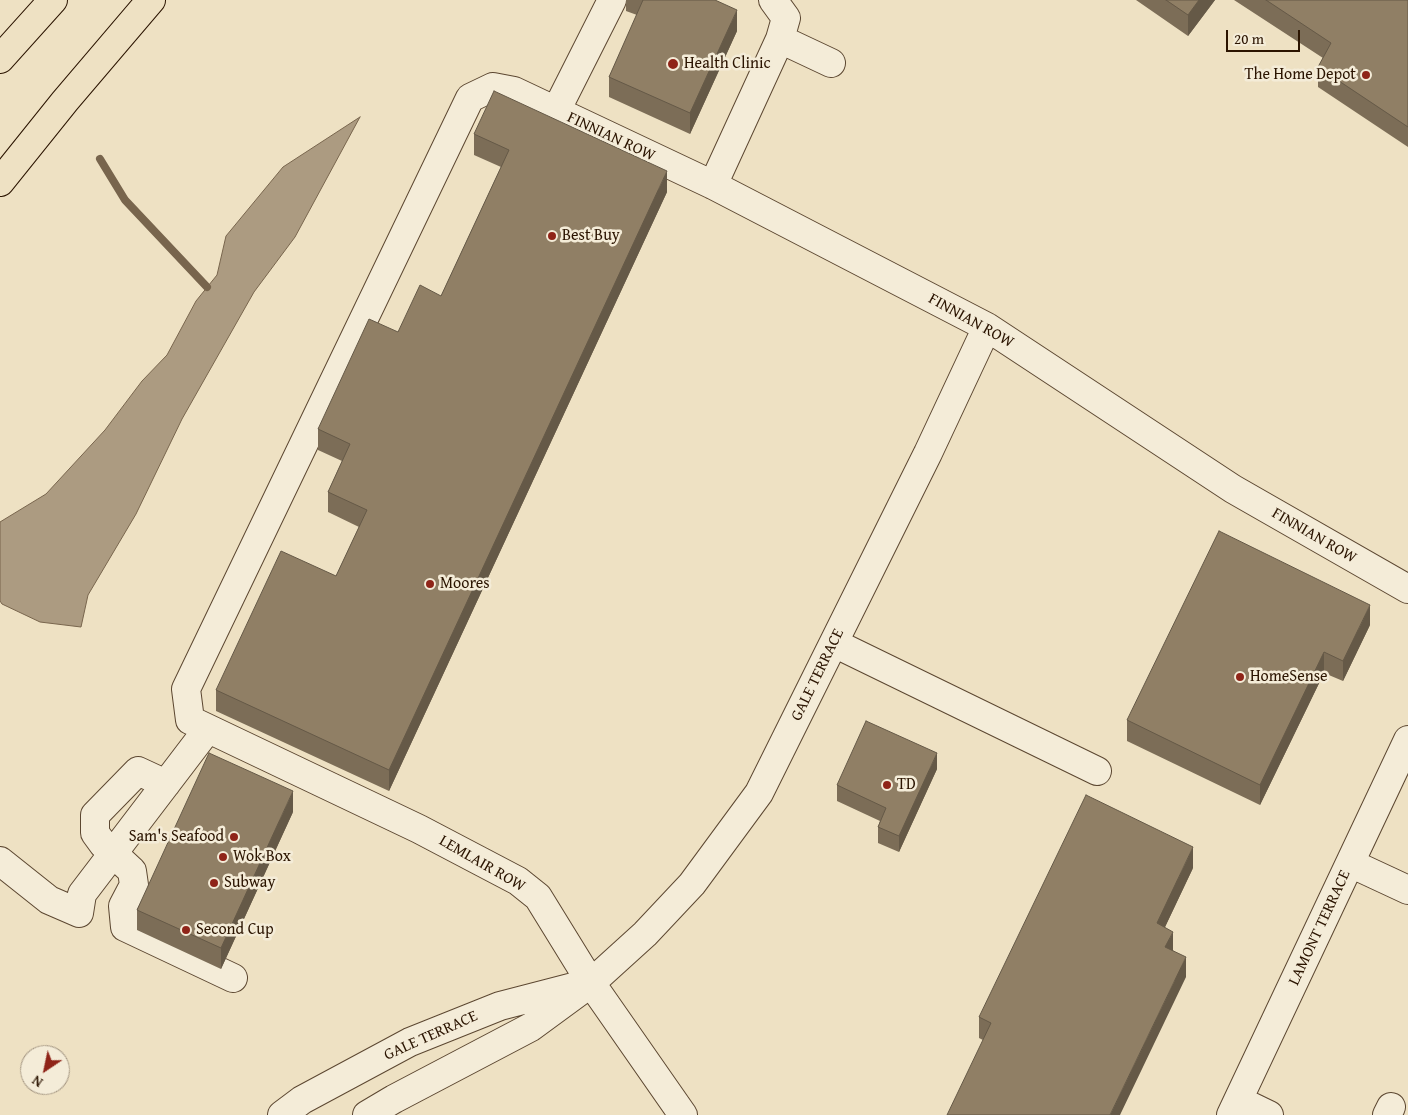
<!DOCTYPE html>
<html>
<head>
<meta charset="utf-8">
<style>
	body { margin:0 }
	#map { position:relative; width:1408px; height:1115px; overflow:hidden; background:#eee1c3; font-family:"Gentium Book Plus",serif }
	canvas { display:block }
	.north { position:absolute; left:20px; top:1045px; width:50px; height:50px; box-sizing:border-box; background:#f4ecd8; border:1px solid #a49682; border-radius:50%; rotate:214deg; font-size:14px; font-weight:700; line-height:20px; text-align:center; color:#2b1400 }
	.north::after { content:''; display:block; margin:auto; width:18px; height:22px; background:#8f2418; clip-path:polygon(50% 0,100% 100%,50% 72%,0 100%) }
	.scale { position:absolute; left:1226px; top:30px; width:74px; height:22px; box-sizing:border-box; border:2px solid #2b1400; border-top:0; padding-left:6px; font-size:15px; line-height:18px; white-space:nowrap; color:#2b1400; -webkit-text-stroke:4px #f4ecd8; paint-order:stroke }
</style>
</head>
<body>
<div id="map">
<canvas width="1408" height="1115"></canvas>
<div class="north">N</div>
<div class="scale">20 m</div>
</div>
<script>
const ctx = document.querySelector('canvas').getContext('2d');
ctx.lineJoin = 'round';
function fill(path, color) { ctx.fillStyle = color; ctx.fill(path, 'evenodd'); }
const poly = rows => new Path2D(rows.map(r => 'M' + r).join(''));
function strokePath(path, color, width, dash) { ctx.strokeStyle = color; ctx.lineWidth = width; ctx.lineCap = dash ? 'butt' : 'round'; ctx.setLineDash(dash || []); ctx.stroke(path); }
function write(font, color, halo, rows, align = 'center') {
  ctx.font = font + ' "Gentium Book Plus",serif'; ctx.lineWidth = 5; ctx.setLineDash([]); ctx.textBaseline = 'middle'; ctx.strokeStyle = halo; ctx.fillStyle = color; for (const [text, x, y, turn = 0] of rows) {
    ctx.save(); ctx.translate(x, y); ctx.rotate((+turn || 0) * Math.PI / 180); ctx.textAlign = isNaN(turn) ? turn : align; if (halo) ctx.strokeText(text, 0, 0); ctx.fillText(text, 0, 0); ctx.restore();
  }
}
const water = poly([
	[360,117,295,237,254,292,182,419,136,514,88,595,81,627,40,622,2,604,0,601,0,522,46,494,105,430,142,381,167,355,196,301,217,275,226,236,283,167,360,117]
]);
const stream = poly([
	[100,159,125,200,207,287]
]);
const minor = poly([
	[780,39,831,63],
	[556,111,612,0],
	[713,185,780,39,786,18,773,0],
	[834,643,1097,771],
	[166,784,138,771,95,815,95,833,103,844,132,871,134,885,123,906,125,927,233,978],
	[0,861,49,900,79,913,82,894,207,730],
	[1350,863,1408,890],
	[1238,1100,1269,1115],
	[282,1115,302,1100,410,1042,500,1006,577,986],
	[367,1115,394,1099,531,1027,591,983,645,934,692,884,759,793,928,453,987,327],
	[683,1115,591,983,538,897,518,881,419,829,190,720,186,689,470,98,493,87,514,91,713,185,987,327,1233,489,1408,589],
	[1231,1115,1408,740],
	[1387,1115,1391,1107]
]);
const highway = poly([
	[0,59,53,0],
	[0,182,65,101,151,0]
]);
const wall = poly([
	[626,0,715,0,737,31,690,134,609,97,609,77,637,15,626,11],
	[1136,0,1215,0,1188,36],
	[1234,0,1408,0,1408,147,1318,87,1318,67,1323,58],
	[474,134,667,192,389,791,216,711,216,690,336,576,359,527,328,512,328,492,342,461,318,450,318,429,398,332,441,296,501,167,474,155],
	[1370,625,1343,681,1324,673,1260,805,1127,741,1127,720],
	[937,769,899,852,878,843,878,827,880,821,837,801,837,785],
	[293,812,221,969,137,930,137,910],
	[1193,868,1165,927,1173,950,1186,977,983,1040,979,1038,979,1017]
]);
const shadedWall = poly([
	[1199,0,1215,0,1188,36,1188,15],
	[737,10,737,31,690,134,690,113],
	[667,171,667,192,389,791,389,770],
	[1370,605,1370,625,1343,681,1343,661],
	[1324,652,1324,673,1260,805,1260,785],
	[937,753,937,769,899,852,899,836],
	[293,791,293,812,221,969,221,948],
	[1193,847,1193,868,1157,944,1157,923],
	[1173,932,1173,952,1165,947],
	[1186,957,1186,977,1120,1115,1110,1115]
]);
const building = poly([
	[643,0,715,0,737,10,690,113,609,77,643,0],
	[1166,0,1199,0,1188,15,1166,0],
	[1266,0,1408,0,1408,127,1318,67,1331,43,1266,0],
	[494,91,667,171,389,770,216,690,281,551,336,576,367,510,328,492,350,444,318,429,369,319,398,332,420,285,441,296,509,150,474,134,494,91],
	[1219,531,1370,605,1343,661,1324,652,1260,785,1127,720,1219,531],
	[866,721,937,753,899,836,878,827,886,808,837,785,866,721],
	[209,753,293,791,221,948,137,910,209,753],
	[1086,795,1193,847,1157,923,1173,932,1165,947,1186,957,1110,1115,947,1115,991,1023,979,1017,1086,795]
]);
const markers = [
	[673,64,6,"#8f2418"],
	[1366,75,5,"#8f2418"],
	[552,236,5,"#8f2418"],
	[430,584,5,"#8f2418"],
	[1240,677,5,"#8f2418"],
	[887,785,5,"#8f2418"],
	[234,837,5,"#8f2418"],
	[223,857,5,"#8f2418"],
	[214,883,5,"#8f2418"],
	[186,930,5,"#8f2418"]
];
const poiNames = [
	["Health Clinic",684,64],
	["The Home Depot",1356,75,"right"],
	["Best Buy",562,236],
	["Moores",440,584],
	["HomeSense",1250,677],
	["TD",897,785],
	["Sam's Seafood",224,837,"right"],
	["Wok Box",233,857],
	["Subway",224,883],
	["Second Cup",196,930]
];
const streetNames = [
	["FINNIAN ROW",611,137,25],
	["FINNIAN ROW",971,321,29],
	["FINNIAN ROW",1314,536,30],
	["GALE TERRACE",818,675,-64],
	["LEMLAIR ROW",482,864,30],
	["LAMONT TERRACE",1320,928,-65],
	["GALE TERRACE",431,1036,-24]
];
fill(water, '#ac9b81');
strokePath(water, '#78654d', 1);
strokePath(stream, '#78654d', 8);
strokePath(minor, '#5c4731', 30);
strokePath(highway, '#2b1400', 30);
strokePath(minor, '#f4ecd8', 28);
strokePath(highway, '#eee1c3', 28);
fill(wall, '#7c6d57');
fill(shadedWall, '#655947');
fill(building, '#907f65');
strokePath(building, '#655947', 1);
for (const [x, y, r, color] of markers) { const dot = new Path2D(); dot.arc(x, y, r, 0, 2 * Math.PI); ctx.fillStyle = color; ctx.fill(dot); strokePath(dot, '#f4ecd8', 2); }
write('16px', '#2b1400', '#f4ecd8', poiNames, 'left');
write('16px', '#2b1400', '#f4ecd8', streetNames);
</script>
</body>
</html>
